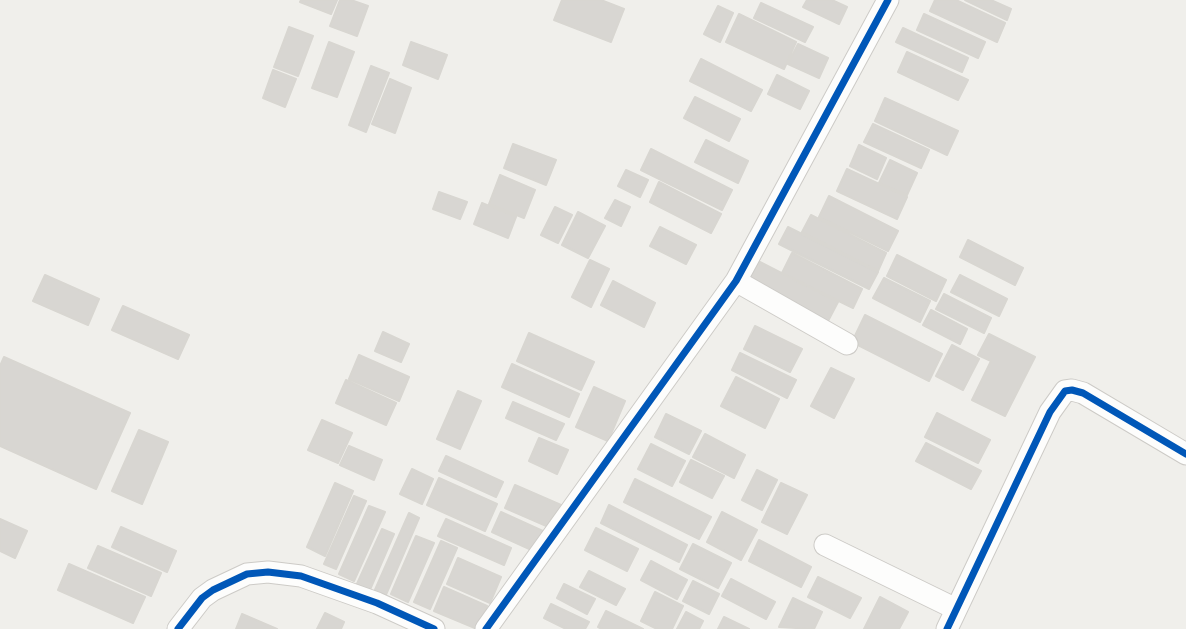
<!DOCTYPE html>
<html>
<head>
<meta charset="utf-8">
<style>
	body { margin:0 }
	canvas { display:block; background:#f0efeb }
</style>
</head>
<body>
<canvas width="1186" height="629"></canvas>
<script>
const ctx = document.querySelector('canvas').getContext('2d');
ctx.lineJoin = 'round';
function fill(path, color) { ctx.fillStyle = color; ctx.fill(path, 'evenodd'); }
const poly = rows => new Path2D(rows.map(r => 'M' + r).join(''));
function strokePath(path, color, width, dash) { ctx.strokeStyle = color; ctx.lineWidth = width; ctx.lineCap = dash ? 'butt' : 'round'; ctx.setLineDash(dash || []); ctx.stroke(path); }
const building = poly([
	[301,0,337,0,331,14,300,2,301,0],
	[340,0,351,0,368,6,357,36,330,26,340,0],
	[562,0,601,0,624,9,611,42,554,20,562,0],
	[807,0,832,0,847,7,839,24,803,7,807,0],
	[935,0,956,0,1005,23,997,42,930,11,935,0],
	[965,0,991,0,1011,9,1007,20,965,0],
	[761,3,813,27,805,42,754,18,761,3],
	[718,6,733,13,720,42,704,34,718,6],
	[739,14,796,42,784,69,726,42,739,14],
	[924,14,985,42,978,58,917,30,924,14],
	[289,27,313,36,298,76,274,67,289,27],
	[903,28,968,58,962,72,896,42,903,28],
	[329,42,354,52,337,97,312,88,329,42],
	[411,42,447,55,438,79,403,65,411,42],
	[798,44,828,58,819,78,788,64,798,44],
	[907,52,968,80,958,100,898,72,907,52],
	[701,59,762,90,751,111,690,81,701,59],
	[371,66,389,73,366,132,349,125,371,66],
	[273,70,296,79,285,107,263,98,273,70],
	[777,75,809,91,800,109,768,94,777,75],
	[390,79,411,88,395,133,372,124,390,79],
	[695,97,740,119,729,141,684,118,695,97],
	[885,98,958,131,947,155,875,121,885,98],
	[873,124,929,150,921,168,864,142,873,124],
	[706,140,748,161,738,183,695,162,706,140],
	[513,144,556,160,546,185,504,168,513,144],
	[859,145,886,158,877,179,850,166,859,145],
	[651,149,732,190,722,210,641,170,651,149],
	[890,160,917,173,907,195,879,183,890,160],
	[847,169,907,197,897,219,837,191,847,169],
	[626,170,648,180,640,197,618,186,626,170],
	[500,175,535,190,524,218,489,204,500,175],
	[659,182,721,214,711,233,650,202,659,182],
	[439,192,467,202,460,219,433,209,439,192],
	[829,196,898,231,888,251,819,217,829,196],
	[615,200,630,207,621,226,605,218,615,200],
	[482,203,516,217,508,238,474,224,482,203],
	[555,207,572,215,558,243,541,235,555,207],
	[578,212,605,226,588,258,562,245,578,212],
	[811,215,886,253,878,271,802,232,811,215],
	[660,227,696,245,686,264,650,246,660,227],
	[788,227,878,272,869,289,779,244,788,227],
	[968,240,1023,268,1015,285,960,257,968,240],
	[792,253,862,289,853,308,782,273,792,253],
	[897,255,946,280,936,301,887,276,897,255],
	[590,260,609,269,591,307,572,297,590,260],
	[756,260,838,302,827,323,744,282,756,260],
	[45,275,99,299,88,325,33,301,45,275],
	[960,275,1007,299,999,316,951,292,960,275],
	[884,278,930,301,920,322,873,298,884,278],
	[613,281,655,303,644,327,601,305,613,281],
	[944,294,991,318,984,333,936,309,944,294],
	[123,306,189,335,178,359,112,330,123,306],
	[931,310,967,329,960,344,923,325,931,310],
	[865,315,942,354,929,381,852,342,865,315],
	[755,326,802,349,790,372,744,349,755,326],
	[383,332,409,344,401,362,375,351,383,332],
	[529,333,594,362,581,390,517,361,529,333],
	[989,334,1035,357,1005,416,972,400,991,361,978,355,989,334],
	[952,345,979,359,963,390,936,376,952,345],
	[740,353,796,380,787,398,732,370,740,353],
	[359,355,409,377,399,401,349,379,359,355],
	[4,357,130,413,96,489,0,446,0,366,4,357],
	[512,364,579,394,569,417,502,387,512,364],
	[831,368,854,379,834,418,811,406,831,368],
	[736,377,779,399,765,428,721,406,736,377],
	[346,380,396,403,386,425,336,403,346,380],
	[594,387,625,401,608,441,576,427,594,387],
	[458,391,481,401,460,449,437,439,458,391],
	[513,402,564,424,556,440,506,418,513,402],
	[937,413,990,440,978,463,925,437,937,413],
	[666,414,701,431,689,454,655,437,666,414],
	[322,420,352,433,338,463,308,450,322,420],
	[139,430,168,442,142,504,112,491,139,430],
	[705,434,745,455,734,478,693,457,705,434],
	[539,438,568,450,557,474,529,461,539,438],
	[926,443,981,471,971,489,916,461,926,443],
	[651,444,685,461,672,486,638,469,651,444],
	[349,446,382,460,374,480,340,465,349,446],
	[446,456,503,482,496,497,439,471,446,456],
	[691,460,724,476,712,498,680,482,691,460],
	[412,469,433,479,422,504,400,494,412,469],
	[757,470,777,480,762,510,742,500,757,470],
	[439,478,497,504,485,531,427,505,439,478],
	[635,479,711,517,699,539,624,502,635,479],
	[335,483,353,491,325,556,307,547,335,483],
	[781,483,807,495,787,534,762,522,781,483],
	[515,485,561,505,551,528,505,508,515,485],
	[354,496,366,501,336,569,324,564,354,496],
	[609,505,687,545,679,562,601,523,609,505],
	[369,506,385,512,354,581,339,574,369,506],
	[501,512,545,532,536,552,492,532,501,512],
	[722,512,757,530,741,560,707,542,722,512],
	[409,513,419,518,385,597,374,592,409,513],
	[0,519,27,531,15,558,0,551,0,519],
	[446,519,511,548,504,565,438,536,446,519],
	[121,527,176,551,167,572,112,547,121,527],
	[596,528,638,549,627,571,585,550,596,528],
	[382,529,394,534,369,592,356,586,382,529],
	[416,536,434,543,408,602,391,594,416,536],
	[759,540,811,567,801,587,749,561,759,540],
	[441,541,457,548,430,609,414,602,441,541],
	[693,544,731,563,718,588,680,569,693,544],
	[98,546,161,573,151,596,88,568,98,546],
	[458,558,501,577,490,603,447,584,458,558],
	[651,561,687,580,677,599,641,580,651,561],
	[69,564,145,597,133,623,58,590,69,564],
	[589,571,625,589,616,605,580,587,589,571],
	[818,577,861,598,850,618,808,597,818,577],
	[731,579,775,602,766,619,722,596,731,579],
	[693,581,719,594,709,614,683,601,693,581],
	[564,584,595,599,587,614,557,598,564,584],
	[444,587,487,606,477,629,434,611,444,587],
	[655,592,683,606,672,629,657,629,641,621,655,592],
	[880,597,908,612,899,629,864,629,880,597],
	[793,598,822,612,814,629,779,627,793,598],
	[551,604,589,622,585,629,566,629,544,618,551,604],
	[606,611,643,629,602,629,598,627,606,611],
	[686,612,703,621,699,629,677,629,686,612],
	[325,613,344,622,341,629,317,629,325,613],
	[242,614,277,629,236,629,242,614],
	[724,617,749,629,718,629,724,617]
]);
const minor = poly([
	[736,281,847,344],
	[825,545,956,609],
	[178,629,202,598,213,590,247,574,268,572,301,576,377,603,434,629],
	[486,629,736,281,888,0],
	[947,629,1050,412,1065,391,1072,390,1083,393,1186,454]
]);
const cycleway = poly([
	[178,629,202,598,213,590,247,574,268,572,301,576,377,603,434,629],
	[486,629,736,281,888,0],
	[947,629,1050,412,1065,391,1072,390,1083,393,1186,454]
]);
fill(building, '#d8d6d2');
strokePath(building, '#d8d6d1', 2);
strokePath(minor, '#cdcbc7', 23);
strokePath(minor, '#fdfdfc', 21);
strokePath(cycleway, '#0057b8', 7);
</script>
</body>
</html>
